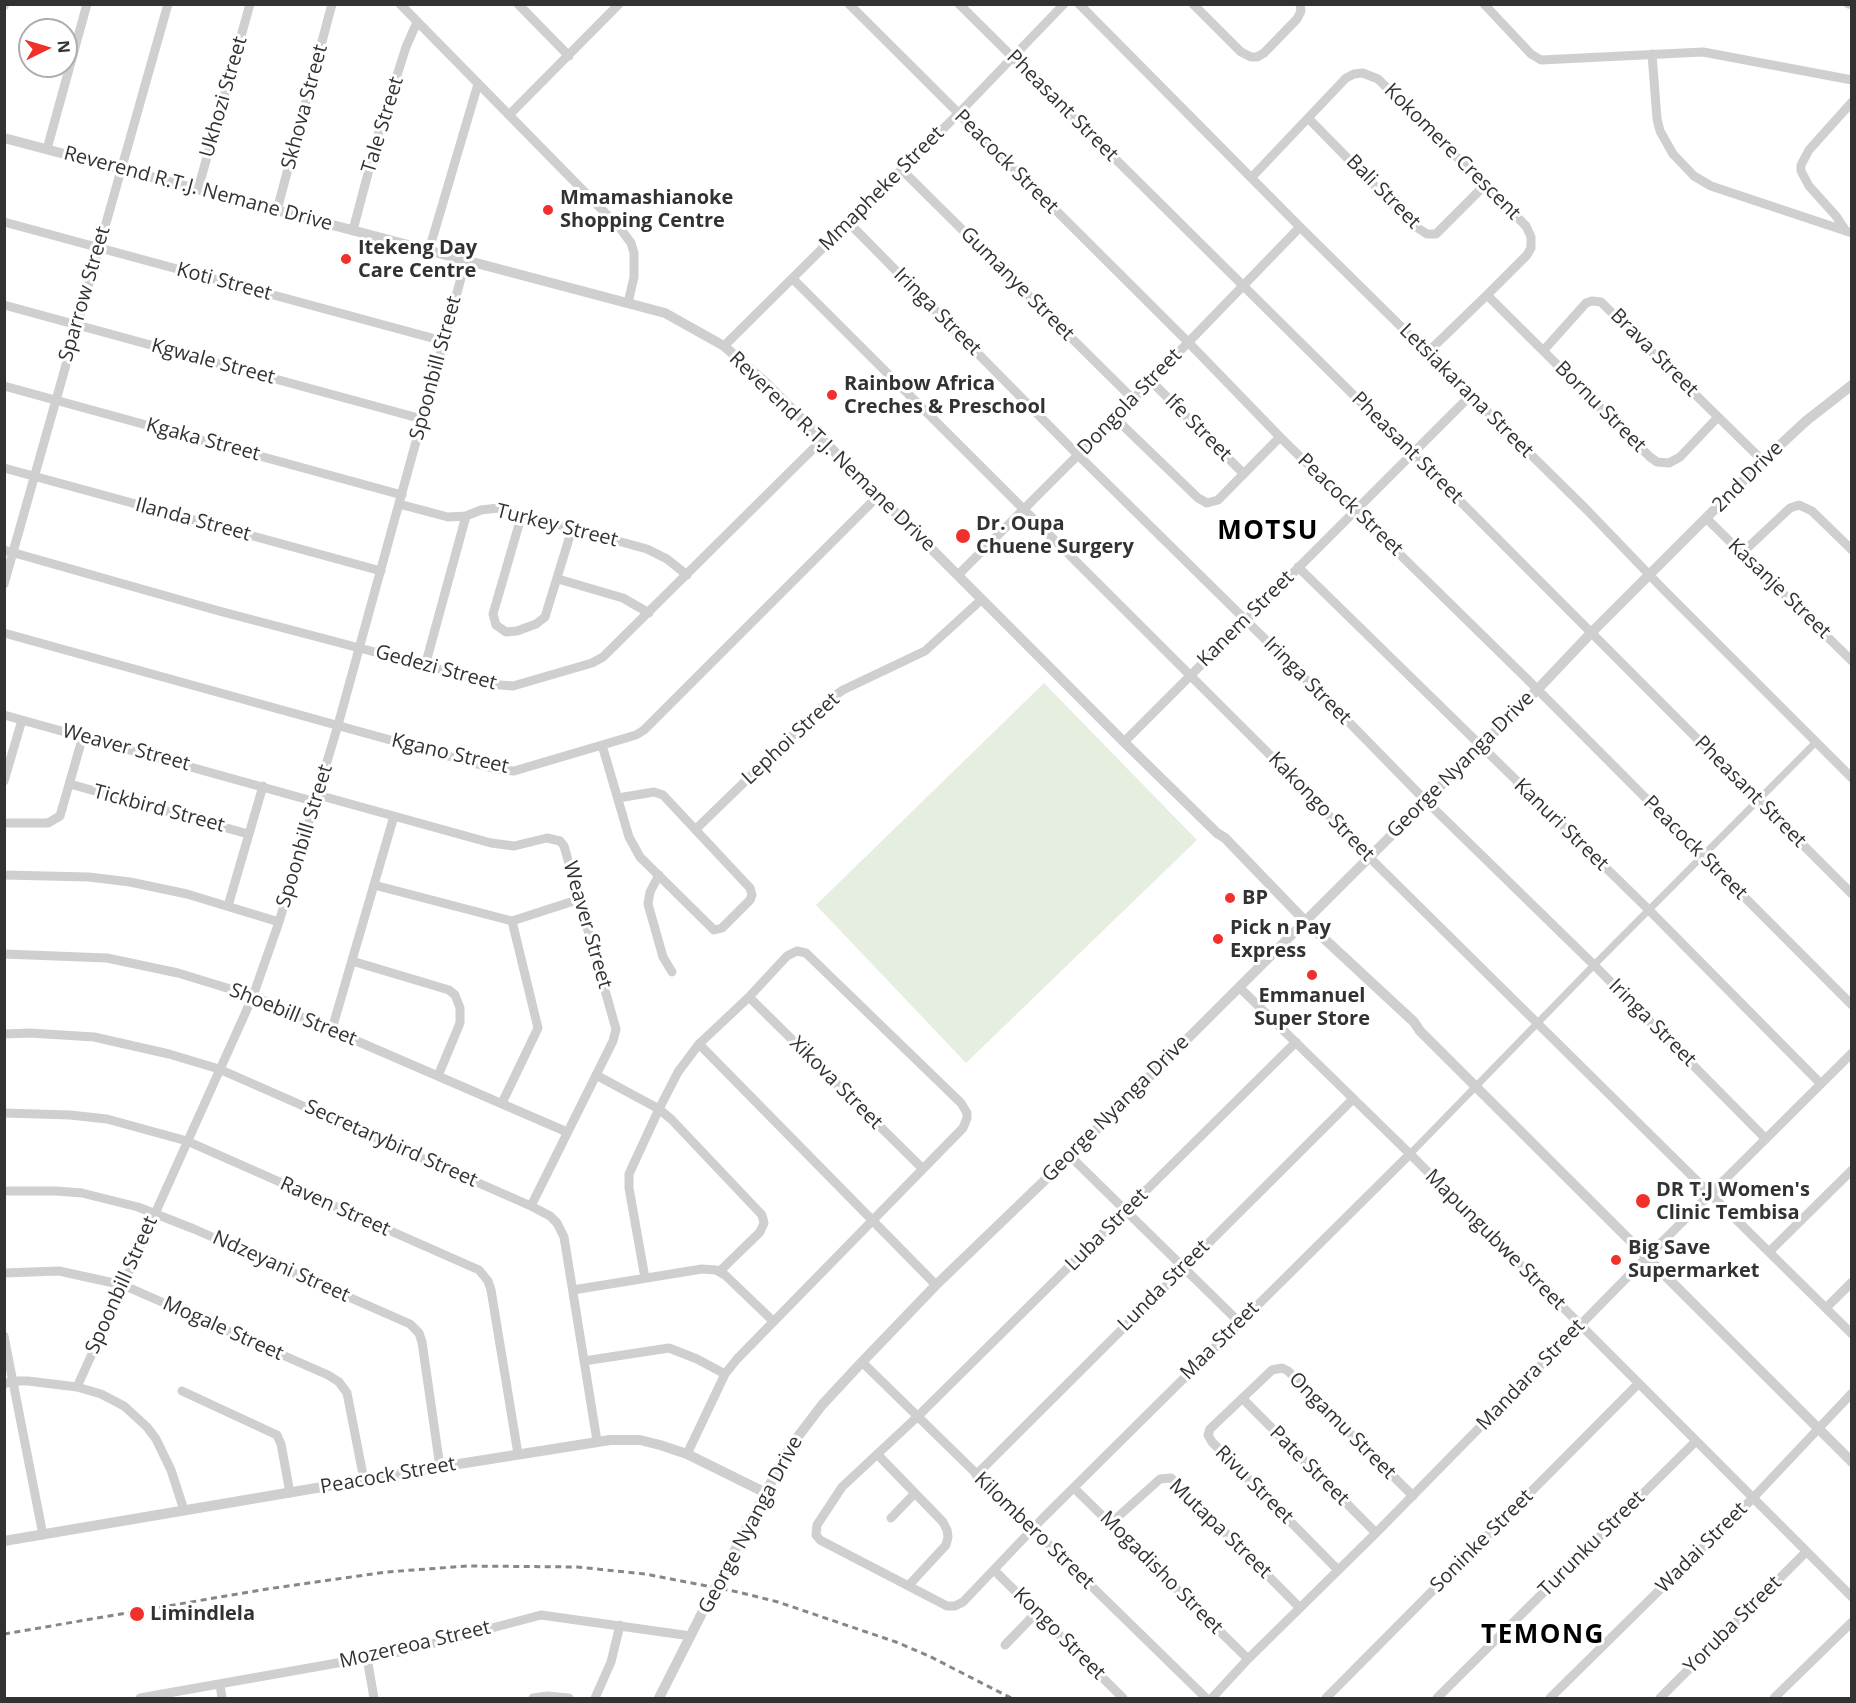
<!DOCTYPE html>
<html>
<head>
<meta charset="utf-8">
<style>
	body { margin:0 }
	#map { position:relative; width:1856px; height:1703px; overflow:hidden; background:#fff; font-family:"Open Sans",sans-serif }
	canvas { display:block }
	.frame { position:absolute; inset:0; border:6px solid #323232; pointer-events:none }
	.north { position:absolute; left:18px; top:18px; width:60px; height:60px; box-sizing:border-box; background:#fff; border:2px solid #adadad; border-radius:50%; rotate:85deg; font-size:16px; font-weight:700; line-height:24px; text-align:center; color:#323232 }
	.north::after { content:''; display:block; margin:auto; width:21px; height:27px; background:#f12f2b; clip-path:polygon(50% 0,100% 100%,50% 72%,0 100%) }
</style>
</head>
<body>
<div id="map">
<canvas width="1856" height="1703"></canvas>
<div class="frame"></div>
<div class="north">N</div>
</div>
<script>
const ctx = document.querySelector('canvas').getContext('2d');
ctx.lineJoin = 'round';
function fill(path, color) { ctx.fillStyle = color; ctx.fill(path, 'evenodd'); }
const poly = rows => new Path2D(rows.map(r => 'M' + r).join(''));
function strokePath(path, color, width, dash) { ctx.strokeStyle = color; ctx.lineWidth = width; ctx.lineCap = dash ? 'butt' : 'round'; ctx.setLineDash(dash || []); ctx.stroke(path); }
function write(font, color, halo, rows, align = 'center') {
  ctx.font = font + ' "Open Sans",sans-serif'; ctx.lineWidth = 6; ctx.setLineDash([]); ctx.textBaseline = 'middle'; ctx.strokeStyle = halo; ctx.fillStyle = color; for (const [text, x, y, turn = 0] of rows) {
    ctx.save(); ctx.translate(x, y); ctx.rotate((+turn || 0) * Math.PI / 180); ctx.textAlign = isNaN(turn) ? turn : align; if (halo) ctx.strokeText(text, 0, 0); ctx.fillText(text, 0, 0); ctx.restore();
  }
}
const green = poly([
	[1044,683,1197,840,966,1063,816,905]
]);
const pedestrian = poly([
	[1410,1154,1594,965,1816,742]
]);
const minor = poly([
	[400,4,620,228,631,243,634,253,634,277,628,303],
	[518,4,569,56],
	[849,4,1188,342,1280,437,1526,678,1852,1005],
	[959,4,1413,454,1852,894],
	[1079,4,1300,227,1587,510,1662,588,1852,778],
	[1193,4,1241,52,1251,57,1257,57,1264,53,1297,19,1301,11,1300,4],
	[1484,4,1531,54,1541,60,1703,52,1852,80],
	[1848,4,1852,5],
	[4,6,5,4],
	[1652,54,1657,119,1660,131,1673,154,1694,176,1711,186,1852,233],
	[509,115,619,4],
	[1309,119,1413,225,1427,234,1436,234,1485,185],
	[47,149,87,4],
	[901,169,1133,399],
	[1252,177,1346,78,1354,74,1363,73,1378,79,1485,185,1526,226,1531,237,1531,248,1527,255,1487,295,1428,352],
	[198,189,250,4],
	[277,210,332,4],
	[4,222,443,341],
	[848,222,1078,455,1338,711,1425,800,1594,965,1766,1139],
	[353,230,379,132,406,47,417,22],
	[1846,231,1836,216,1809,186,1801,171,1801,165,1809,150,1852,102],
	[429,250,478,84],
	[793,279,1282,767,1369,857,1852,1334],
	[1487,295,1650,457,1657,462,1669,463,1680,457,1718,417],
	[4,305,422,419],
	[724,346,958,114,1064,4],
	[1543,351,1586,303,1592,301,1601,302,1763,461],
	[1151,381,1244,474],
	[4,386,402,495],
	[1115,418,1198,498,1207,503,1218,500,1280,437],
	[4,468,381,571],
	[399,504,448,517,466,516],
	[522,514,493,614,496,625,506,632,517,631,536,624,545,617,572,529],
	[1706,518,1852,661],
	[4,550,219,611,500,685,513,686,592,663,603,657,822,440],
	[1742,553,1790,508,1799,505,1812,511,1852,550],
	[1298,567,1649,910,1821,1084],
	[958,575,1115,418,1300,227],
	[558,579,623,598,649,613],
	[4,584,168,4],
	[4,633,495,769,514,771,636,735,644,730,879,495],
	[425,666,466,516,481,510,498,508,647,549,667,559,687,575],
	[4,715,316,802],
	[1124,742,1471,395],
	[602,745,629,837,640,857,714,930,722,928,750,900,752,895,750,888,663,795,654,792,618,798],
	[4,781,22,720],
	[70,784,248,834],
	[318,795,491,843,514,846,547,838,560,841,564,846,616,1029,613,1041,531,1206],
	[4,823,48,823,60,816,83,736],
	[696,829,830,699,843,690,925,651,981,600],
	[4,875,89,877,130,882,187,894,279,922],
	[659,875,650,892,648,904,663,957,672,972],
	[374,885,512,921,580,899],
	[228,906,263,786],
	[4,954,107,958,178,973,253,996,567,1132],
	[352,961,449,990,455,995,460,1008,460,1023,438,1076],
	[1239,987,1410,1154,1852,1597],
	[749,997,923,1169],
	[332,1029,394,816],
	[4,1034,30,1033,94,1037,169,1054,219,1069,531,1206,550,1216,557,1223,564,1237,597,1441],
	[1296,1042,917,1417,842,1487,817,1525,816,1535,820,1540,947,1606,955,1606,963,1602,1043,1518,1410,1154],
	[699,1044,936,1285],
	[596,1075,659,1109,672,1120,762,1215,764,1223,760,1232,720,1271],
	[502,1103,538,1028,512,921],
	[4,1113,70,1115,107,1119,187,1141,479,1270,488,1281,491,1290,518,1454],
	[1070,1156,1239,1322],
	[4,1191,56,1191,82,1193,138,1207,194,1229,410,1324,419,1333,422,1342,440,1467],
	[1770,1251,1852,1170],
	[4,1273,59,1271,123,1285,328,1375,339,1382,347,1393,364,1480],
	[645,1278,629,1188,629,1174,659,1109,678,1072,699,1044,749,997,787,956,797,951,806,953,961,1103,967,1113,967,1118,963,1128,737,1359,725,1374,687,1454],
	[573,1290,702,1269,716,1270,725,1275,773,1321],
	[1826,1308,1852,1282],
	[4,1336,43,1535],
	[584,1361,669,1348,697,1359,725,1374],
	[862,1362,1206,1698],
	[4,1384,13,1381,28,1381,77,1387,101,1394,124,1406,147,1427,156,1439,171,1470,184,1510],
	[77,1387,253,996,279,922,338,725,466,260],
	[182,1391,277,1435,281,1444,290,1493],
	[1243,1399,1376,1533],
	[877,1454,943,1522,947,1530,948,1537,946,1545,909,1585],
	[976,1475,1353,1099],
	[1074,1488,1248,1659],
	[891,1518,915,1493],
	[1111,1523,1160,1479,1171,1478,1300,1608],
	[994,1570,1123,1698],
	[1338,1570,1212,1442,1208,1435,1210,1429,1272,1370,1282,1368,1288,1371,1413,1496],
	[1005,1645,1036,1613],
	[367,1658,374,1698],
	[220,1684,222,1698],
	[140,1698,405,1651,541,1615,691,1636],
	[533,1698,547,1696,569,1698],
	[595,1698,611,1662,620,1625],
	[1212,1698,1248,1659,1376,1533,1647,1257,1852,1053],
	[1326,1698,1638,1384],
	[1437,1698,1696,1441],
	[1550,1698,1753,1498,1852,1393],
	[1660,1698,1806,1552],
	[1774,1698,1852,1622]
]);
const tertiary = poly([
	[4,138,665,313,724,346,764,381,1124,742,1217,833,1225,838,1304,920,1414,1022,1420,1031,1852,1462],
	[4,1541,440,1467,610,1440,640,1440,660,1445,687,1454,764,1492],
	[729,1561,790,1447,822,1405,862,1362,936,1285,1070,1156,1537,690,1591,633,1763,461,1806,421,1852,385],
	[659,1698,700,1617]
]);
const rail = poly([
	[4,1634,267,1589,386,1572,468,1566,577,1567,645,1574,738,1592,778,1602,896,1642,929,1656,1011,1698]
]);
const tertiaryBridge = poly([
	[700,1617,729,1561]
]);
const markers = [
	[548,210,6,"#f12f2b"],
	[346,259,6,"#f12f2b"],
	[832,395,6,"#f12f2b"],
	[963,536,8,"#f12f2b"],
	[1230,898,6,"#f12f2b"],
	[1218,939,6,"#f12f2b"],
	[1312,975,6,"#f12f2b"],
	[1643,1201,8,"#f12f2b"],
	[1616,1260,6,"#f12f2b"],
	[137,1614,8,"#f12f2b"]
];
const streetNames = [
	["Ukhozi Street",224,97,-74],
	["Pheasant Street",1062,106,45],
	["Skhova Street",305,107,-75],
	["Tale Street",383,125,-73],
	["Kokomere Crescent",1452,152,45],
	["Peacock Street",1006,162,45],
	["Reverend R.T.J. Nemane Drive",198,189,15],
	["Mmapheke Street",882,189,-45],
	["Bali Street",1383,192,45],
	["Koti Street",224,282,15],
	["Gumanye Street",1017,284,45],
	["Sparrow Street",85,294,-74],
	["Iringa Street",937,312,45],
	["Brava Street",1654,353,45],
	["Kgwale Street",213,362,15],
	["Spoonbill Street",436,368,-75],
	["Letsiakarana Street",1466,391,45],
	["Dongola Street",1130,402,-46],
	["Bornu Street",1600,407,45],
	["Ife Street",1198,428,45],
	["Kgaka Street",203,440,15],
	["Pheasant Street",1407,448,45],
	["Reverend R.T.J. Nemane Drive",832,452,44],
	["2nd Drive",1748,477,-45],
	["Peacock Street",1350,505,44],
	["Ilanda Street",193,520,15],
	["Turkey Street",557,526,14],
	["Kasanje Street",1779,589,44],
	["Kanem Street",1246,619,-45],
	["Gedezi Street",436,668,15],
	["Iringa Street",1307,681,45],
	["Lephoi Street",791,739,-43],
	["Weaver Street",126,748,15],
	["Kgano Street",450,754,13],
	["George Nyanga Drive",1461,765,-45],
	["Pheasant Street",1750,792,45],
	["Kakongo Street",1321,807,46],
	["Tickbird Street",159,809,15],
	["Kanuri Street",1561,825,44],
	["Spoonbill Street",305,836,-73],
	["Peacock Street",1695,848,45],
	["Weaver Street",587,925,74],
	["Shoebill Street",293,1015,22],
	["Iringa Street",1652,1023,45],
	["Xikova Street",836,1083,45],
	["George Nyanga Drive",1116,1109,-45],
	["Secretarybird Street",391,1144,24],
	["Raven Street",335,1207,24],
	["Luba Street",1107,1230,-45],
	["Mapungubwe Street",1495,1240,45],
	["Ndzeyani Street",281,1267,24],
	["Spoonbill Street",122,1285,-66],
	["Lunda Street",1164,1286,-45],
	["Mogale Street",223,1329,24],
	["Maa Street",1220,1341,-45],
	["Mandara Street",1531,1375,-46],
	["Ongamu Street",1342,1426,45],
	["Pate Street",1309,1466,45],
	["Peacock Street",388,1476,-10],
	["Rivu Street",1254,1485,45],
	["George Nyanga Drive",751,1525,-62],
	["Mutapa Street",1220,1529,44],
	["Kilombero Street",1034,1531,44],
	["Soninke Street",1482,1541,-45],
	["Turunku Street",1592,1544,-45],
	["Wadai Street",1702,1548,-45],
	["Mogadisho Street",1161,1573,45],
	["Yoruba Street",1733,1625,-45],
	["Kongo Street",1059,1634,45],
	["Mozereoa Street",415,1645,-13]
];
const poiNames = [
	["Mmamashianoke",560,198],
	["Shopping Centre",560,221],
	["Itekeng Day",358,248],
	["Care Centre",358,271],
	["Rainbow Africa",844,384],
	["Creches & Preschool",844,407],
	["Dr. Oupa",976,524],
	["Chuene Surgery",976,547],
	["BP",1242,898],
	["Pick n Pay",1230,928],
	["Express",1230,951],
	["Emmanuel",1312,996,"center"],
	["Super Store",1312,1019,"center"],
	["DR T.J Women's",1656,1190],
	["Clinic Tembisa",1656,1213],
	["Big Save",1628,1248],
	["Supermarket",1628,1271],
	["Limindlela",150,1614]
];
const districtNames = [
	["MOTSU",1268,532],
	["TEMONG",1543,1636]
];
fill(green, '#e6efdf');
strokePath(pedestrian, '#cfcfcf', 7);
strokePath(minor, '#cfcfcf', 9);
strokePath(tertiary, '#cfcfcf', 10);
strokePath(rail, '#878787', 3, [6, 4.5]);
strokePath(tertiaryBridge, '#cfcfcf', 10);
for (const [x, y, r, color] of markers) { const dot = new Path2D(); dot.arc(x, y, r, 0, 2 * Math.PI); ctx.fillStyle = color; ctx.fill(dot); strokePath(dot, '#fff', 2); }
write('20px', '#323232', '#fff', streetNames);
write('bold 20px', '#323232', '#fff', poiNames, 'left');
ctx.letterSpacing = '1.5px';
write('bold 26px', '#000', '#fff', districtNames);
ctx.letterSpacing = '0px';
</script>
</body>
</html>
